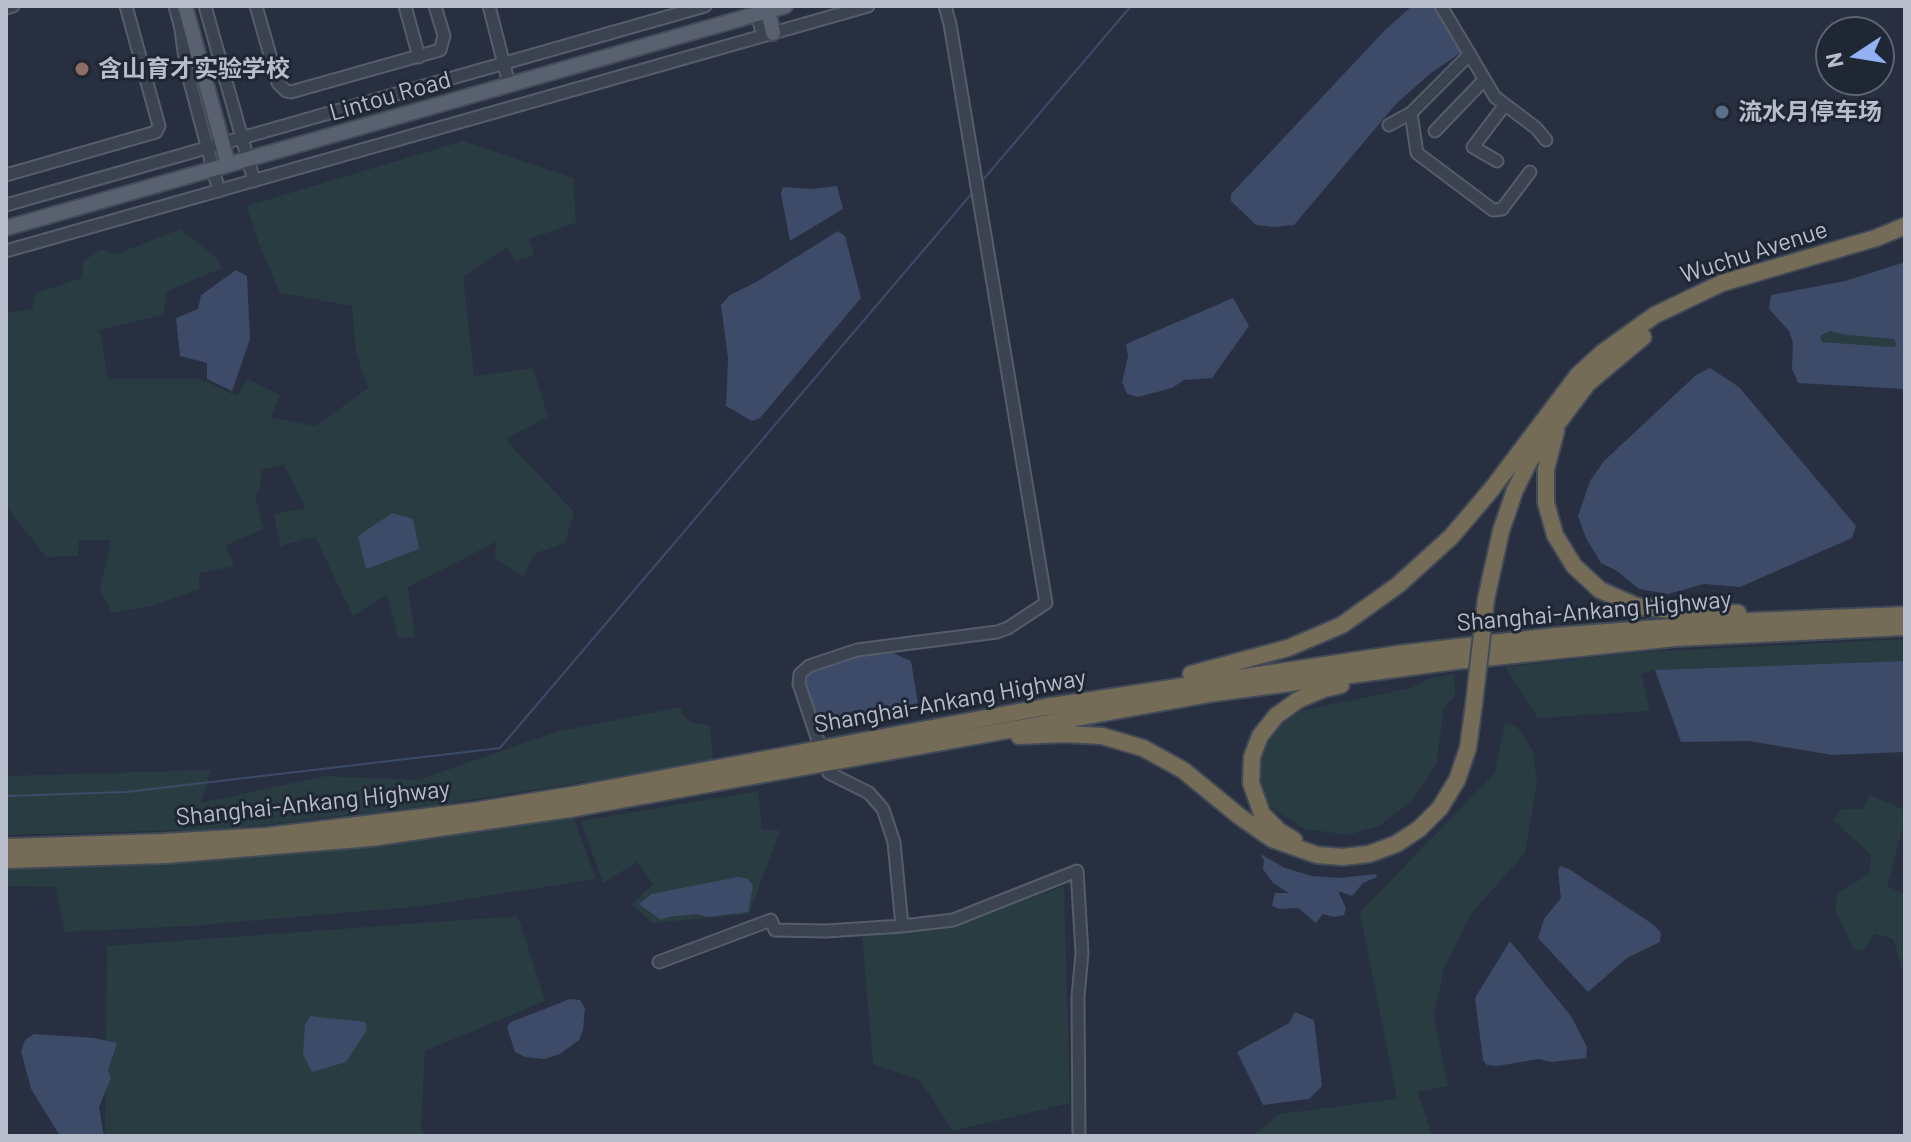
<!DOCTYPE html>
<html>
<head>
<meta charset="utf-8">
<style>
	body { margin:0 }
	#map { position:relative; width:1911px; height:1142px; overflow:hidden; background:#272f40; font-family:Barlow,sans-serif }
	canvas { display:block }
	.frame { position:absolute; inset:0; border:8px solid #b7bdca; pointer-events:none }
	.north { position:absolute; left:1815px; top:16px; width:80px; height:80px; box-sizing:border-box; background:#1f2735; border:2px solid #5c6371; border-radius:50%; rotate:258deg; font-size:22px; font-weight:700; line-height:32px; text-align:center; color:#b7bdca }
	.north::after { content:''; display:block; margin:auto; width:28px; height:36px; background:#92b0f4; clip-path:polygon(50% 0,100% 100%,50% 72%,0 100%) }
</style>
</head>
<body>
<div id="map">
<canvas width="1911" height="1142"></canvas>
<div class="frame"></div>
<div class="north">N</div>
</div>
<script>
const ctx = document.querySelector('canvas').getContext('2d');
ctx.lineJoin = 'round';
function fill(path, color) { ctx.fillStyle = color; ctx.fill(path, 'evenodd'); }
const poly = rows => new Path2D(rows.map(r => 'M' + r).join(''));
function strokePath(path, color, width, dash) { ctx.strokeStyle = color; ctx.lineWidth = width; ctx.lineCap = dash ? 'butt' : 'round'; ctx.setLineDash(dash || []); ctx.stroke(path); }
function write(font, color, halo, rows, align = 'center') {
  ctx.font = font + ' Barlow,"Noto Sans SC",sans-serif'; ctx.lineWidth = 6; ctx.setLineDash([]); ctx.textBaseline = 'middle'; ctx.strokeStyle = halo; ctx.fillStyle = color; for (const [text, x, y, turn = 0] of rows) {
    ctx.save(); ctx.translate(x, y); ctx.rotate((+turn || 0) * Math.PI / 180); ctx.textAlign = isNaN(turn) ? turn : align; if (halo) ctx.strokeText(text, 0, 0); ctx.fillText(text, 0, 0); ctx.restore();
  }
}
const green = poly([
	[463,141,573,178,576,223,529,239,534,256,515,261,507,247,463,277,474,376,533,368,548,417,505,439,574,512,565,543,534,554,523,577,495,558,496,542,408,587,415,637,398,638,387,594,353,616,315,537,280,546,274,514,305,508,284,465,262,470,260,489,255,495,264,529,226,545,234,566,199,573,199,589,152,606,112,613,100,589,111,540,79,540,78,556,46,557,6,506,6,313,32,309,36,293,82,278,83,261,102,249,114,255,180,229,216,257,222,268,167,291,163,315,100,330,108,379,201,379,237,396,248,379,280,395,271,418,316,426,368,388,356,353,352,306,280,293,258,242,247,206],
	[1830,331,1846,335,1895,339,1897,345,1893,347,1822,342,1820,336],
	[1905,639,1905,661,1655,670,1641,674,1650,711,1538,718,1505,667,1644,652],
	[1454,674,1455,696,1444,708,1436,765,1412,801,1379,826,1348,835,1305,829,1266,804,1258,771,1265,746,1280,726,1300,711,1410,688,1421,684,1426,679],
	[681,707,682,714,693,723,710,726,713,762,437,805,227,829,6,835,6,776,211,770,201,803,325,776,418,780,556,732],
	[1505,722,1518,728,1533,751,1537,782,1525,853,1470,915,1444,969,1434,1015,1448,1086,1418,1092,1432,1136,1253,1136,1279,1114,1397,1099,1360,912,1495,773],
	[758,791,762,829,780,831,749,914,652,923,632,904,653,884,637,862,603,883,581,821],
	[1870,795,1905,810,1905,820,1887,886,1905,894,1905,978,1893,939,1875,934,1863,950,1853,949,1835,909,1838,893,1869,874,1871,855,1833,820,1842,809,1862,809],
	[573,816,596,879,423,906,190,926,65,932,56,887,6,886,6,866,55,866,230,858,440,835],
	[1064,886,1070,1103,953,1131,920,1080,873,1064,862,935,948,927],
	[518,916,545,1001,425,1051,421,1128,428,1136,105,1136,107,946]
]);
const water = poly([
	[1412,6,1439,6,1463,51,1431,73,1396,104,1294,225,1274,227,1256,225,1231,201,1231,194,1385,30],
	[837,186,843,209,790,241,781,194,783,187,813,189],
	[838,231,845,236,861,298,760,418,752,421,726,406,728,358,721,305,730,295,758,281],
	[1905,262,1905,389,1798,383,1792,369,1793,343,1789,331,1769,309,1771,295,1845,281],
	[1830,331,1846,335,1894,339,1897,345,1893,347,1822,342,1820,336],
	[236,270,247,276,250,339,232,391,207,379,207,363,180,356,176,318,198,309,201,295],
	[1233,298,1249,326,1212,378,1184,380,1172,388,1138,397,1127,394,1122,382,1128,357,1126,344],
	[1710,368,1739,387,1856,526,1852,538,1740,587,1704,584,1668,594,1639,589,1617,571,1601,563,1586,538,1578,516,1590,481,1604,461,1696,375],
	[392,513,413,519,419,549,366,569,358,536],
	[893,653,911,661,919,710,850,727,823,729,806,686,807,678,815,669,857,655],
	[1905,661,1905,752,1832,755,1749,741,1681,742,1655,670],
	[1260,854,1285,868,1312,876,1340,878,1376,874,1377,877,1363,883,1352,896,1338,891,1346,908,1344,915,1334,917,1323,914,1316,923,1298,908,1279,909,1272,906,1275,893,1289,893,1273,883,1263,869,1264,860],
	[1560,866,1569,869,1654,925,1661,933,1660,942,1627,958,1588,992,1538,938,1544,919,1561,898,1558,871],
	[738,877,748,879,753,886,748,912,709,917,695,914,667,917,661,920,639,904,651,894],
	[1510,941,1571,1016,1587,1047,1586,1058,1551,1062,1539,1059,1497,1066,1487,1065,1483,1060,1475,998],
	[570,999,580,1000,585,1008,583,1030,579,1040,560,1054,544,1059,525,1057,515,1052,507,1027,511,1022],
	[1295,1012,1314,1020,1322,1086,1309,1099,1263,1105,1237,1052,1289,1023],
	[310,1016,365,1022,367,1030,346,1062,312,1072,303,1054,305,1025],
	[34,1034,94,1038,117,1043,108,1070,111,1078,99,1107,104,1136,60,1136,31,1089,21,1051,25,1040]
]);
const stream = poly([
	[982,181,1131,6],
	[6,796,126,792,500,748,973,192]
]);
const minor = poly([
	[175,6,181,29,186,67,219,191],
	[205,6,254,181],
	[256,6,278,83,286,91,291,92,440,50,444,36,435,6],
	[405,6,419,57],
	[489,6,509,84],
	[755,6,763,36],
	[945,6,950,24,1046,603,1008,628,997,632,857,650,809,666,800,674,799,684,829,773,869,793,883,809,894,842,902,926,953,920,1077,871,1082,953,1078,997,1079,1136],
	[1441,6,1495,97,1536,128,1546,140],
	[6,8,13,6],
	[1470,54,1411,113,1417,153,1493,210,1502,209,1530,172],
	[1389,125,1411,113],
	[1435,131,1484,80],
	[1497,161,1473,147,1504,106],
	[6,175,156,132,159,126,126,6],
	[6,205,705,6],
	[6,251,868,6],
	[659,962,771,920,775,930,826,931,902,926]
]);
const major = poly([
	[185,6,228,164],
	[767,6,773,33],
	[6,228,785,6]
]);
const highway = poly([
	[1556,431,1546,469,1546,503,1555,535,1574,566,1600,590,1636,606,1688,612,1738,613],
	[1486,599,1501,531,1515,490,1530,460,1588,383,1643,337],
	[1191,674,1288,648,1342,625,1398,585,1451,537,1491,490,1578,375,1602,353,1655,315,1722,283,1876,238,1905,226],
	[1019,736,1065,734,1102,736,1143,748,1183,770,1239,816,1272,839,1317,855,1343,857,1369,854,1396,844,1419,829,1440,808,1457,780,1468,748,1474,704],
	[1294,840,1279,831,1262,814,1251,783,1252,757,1260,736,1276,716,1298,700,1324,689,1341,685],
	[6,847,162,842,266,836,473,811,572,795,1045,707,1405,653,1555,636,1749,621,1905,615],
	[6,860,166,855,371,838,576,808,1215,693,1456,661,1676,638,1905,627]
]);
const highwayBridge = poly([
	[1474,704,1486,599]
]);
const markers = [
	[82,69,8,"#8d6e63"],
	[1722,112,8,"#5c6f8a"]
];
const poiNames = [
	["含山育才实验学校",98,69],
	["流水月停车场",1738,112]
];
const streetNames = [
	["Lintou Road",390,96,-16],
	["Wuchu Avenue",1754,252,-18],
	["Shanghai-Ankang Highway",1594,611,-5],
	["Shanghai-Ankang Highway",950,701,-10],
	["Shanghai-Ankang Highway",313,803,-6]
];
fill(green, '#293c41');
fill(water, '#3d4b68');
strokePath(stream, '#3d4b68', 2);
strokePath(minor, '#565d6a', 15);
strokePath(major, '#444b59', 18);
strokePath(highway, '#424a57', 20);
strokePath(minor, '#3b4250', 11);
strokePath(major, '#596170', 14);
strokePath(highway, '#756c58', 16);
strokePath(highwayBridge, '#424a57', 20, []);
strokePath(highwayBridge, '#756c58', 16);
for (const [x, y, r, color] of markers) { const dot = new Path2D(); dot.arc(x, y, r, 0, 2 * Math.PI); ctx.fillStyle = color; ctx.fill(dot); strokePath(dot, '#1f2735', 3); }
write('bold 24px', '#b7bdca', '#1f2735', poiNames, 'left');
write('24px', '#b7bdca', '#1f2735', streetNames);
</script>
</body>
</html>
